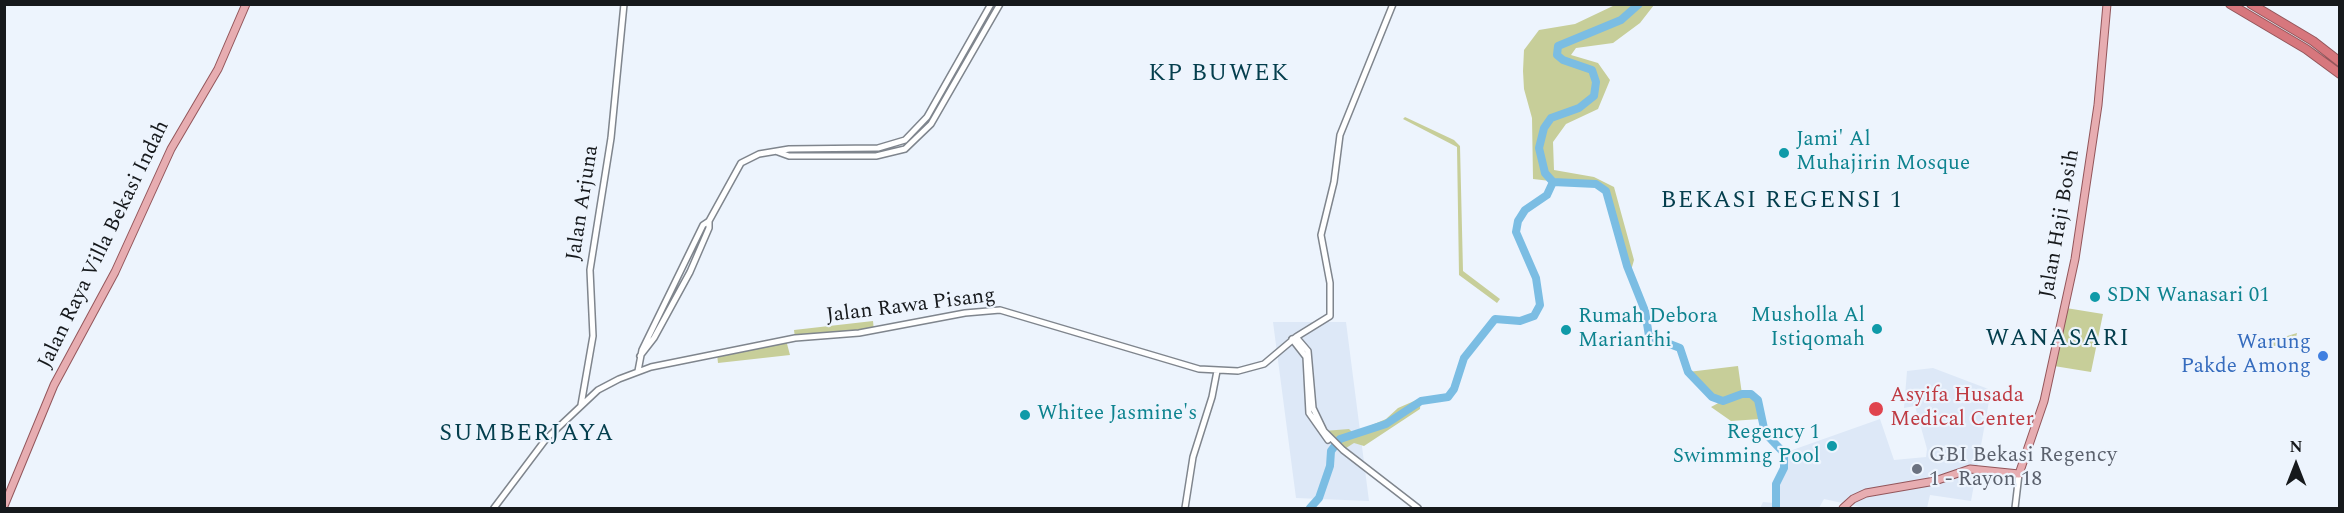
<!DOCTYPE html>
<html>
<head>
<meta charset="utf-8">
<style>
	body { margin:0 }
	#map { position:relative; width:2344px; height:513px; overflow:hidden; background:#edf4fd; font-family:Spectral,serif }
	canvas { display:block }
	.frame { position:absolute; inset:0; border:6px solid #16191c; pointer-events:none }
	.north { position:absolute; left:2266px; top:435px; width:60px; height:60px; -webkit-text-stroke:4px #edf4fd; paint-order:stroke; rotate:0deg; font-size:16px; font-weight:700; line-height:24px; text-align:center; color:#16191c }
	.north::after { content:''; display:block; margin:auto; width:21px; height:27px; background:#16191c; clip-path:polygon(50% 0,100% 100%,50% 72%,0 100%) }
</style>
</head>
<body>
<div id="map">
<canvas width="2344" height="513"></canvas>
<div class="frame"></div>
<div class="north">N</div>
</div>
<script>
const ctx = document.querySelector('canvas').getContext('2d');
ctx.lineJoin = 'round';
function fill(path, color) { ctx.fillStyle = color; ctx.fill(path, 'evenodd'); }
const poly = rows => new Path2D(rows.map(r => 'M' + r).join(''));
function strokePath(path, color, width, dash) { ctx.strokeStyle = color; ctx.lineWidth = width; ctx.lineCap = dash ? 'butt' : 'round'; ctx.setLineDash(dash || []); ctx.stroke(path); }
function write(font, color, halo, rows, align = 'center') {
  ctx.font = font + ' Spectral,serif'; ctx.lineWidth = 4.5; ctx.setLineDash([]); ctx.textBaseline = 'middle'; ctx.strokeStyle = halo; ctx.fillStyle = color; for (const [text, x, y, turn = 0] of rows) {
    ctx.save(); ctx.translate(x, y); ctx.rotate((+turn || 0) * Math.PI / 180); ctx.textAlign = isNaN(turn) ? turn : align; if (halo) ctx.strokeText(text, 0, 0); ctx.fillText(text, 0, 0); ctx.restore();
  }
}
const built = poly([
	[1273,322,1346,322,1369,501,1296,498],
	[1933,368,1991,390,1971,501,1930,495,1927,508,1865,508,1824,499,1819,508,1760,508,1763,502,1774,503,1776,484,1784,468,1784,453,1880,419,1894,460,1926,457,1927,449,1915,406,1904,408,1907,371]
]);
const green = poly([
	[1615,5,1654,5,1640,23,1613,43,1576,48,1571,55,1598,63,1610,80,1598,109,1566,124,1553,142,1554,170,1594,177,1614,187,1634,260,1630,274,1606,191,1596,184,1576,184,1533,179,1532,118,1524,89,1523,71,1524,50,1539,30,1575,24],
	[1405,117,1454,140,1460,146,1463,271,1500,299,1497,303,1459,275,1457,147,1403,119],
	[2066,308,2103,314,2091,372,2054,366],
	[873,321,874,331,795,338,794,330],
	[2297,333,2294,346,2255,346],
	[786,340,790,355,718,363,717,354],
	[1738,366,1742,394,1751,394,1758,400,1760,419,1731,421,1711,407,1722,401,1712,397,1688,372],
	[1421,398,1420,409,1364,446,1354,443,1343,450,1324,431,1349,429,1353,433,1386,419,1398,408]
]);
const river = poly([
	[1553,182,1596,184,1606,191,1627,266,1645,311,1649,336,1680,348,1688,372,1712,397,1723,401,1742,394,1751,394,1758,400,1765,433,1784,453,1784,468,1776,484,1776,508],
	[1310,508,1319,498,1330,466,1331,451,1340,439,1386,424,1421,401,1448,397,1454,389,1464,358,1495,319,1520,321,1534,316,1540,305,1536,278,1516,232,1518,221,1525,210,1547,195,1553,182,1545,173,1539,148,1544,128,1551,118,1579,108,1594,96,1596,82,1592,70,1563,60,1557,55,1558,46,1621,20,1639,4]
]);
const minor = poly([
	[778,152,789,156,876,156,905,149,931,124,1000,4],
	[1296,337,1308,351,1313,408,1324,431,1343,450,1418,508],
	[1292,339,1306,357,1309,413,1328,440],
	[640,356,654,338,690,272,709,228,709,221],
	[638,371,642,350,703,225,709,221,741,163,759,154,789,149,878,148,905,140,927,117,991,4],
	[581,405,593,336,590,270,611,138,624,4],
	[494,508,546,439,598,390,619,379,651,367,795,338,859,333,965,313,1000,310,1199,369,1238,371,1264,364,1296,337,1330,316,1330,283,1321,235,1334,182,1340,135,1393,4],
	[1185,508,1193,457,1212,397,1217,371],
	[2015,508,2019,474]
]);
const major = poly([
	[4,506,54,385,115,272,171,149,218,69,246,4],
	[1843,508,1853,499,1866,493,1935,481,1970,469,2019,474,2044,401,2075,259,2098,105,2107,4]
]);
const highway = poly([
	[2230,4,2306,49,2340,74],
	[2251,4,2313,41,2340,62]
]);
const markers = [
	[1784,153,6,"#0f9aa8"],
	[2095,297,6,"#0f9aa8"],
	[1877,329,6,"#0f9aa8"],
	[1566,330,6,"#0f9aa8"],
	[2323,356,6,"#3f7fe0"],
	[1876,409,8,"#e0444e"],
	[1025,415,6,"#0f9aa8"],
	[1832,446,6,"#0f9aa8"],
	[1917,469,6,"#6b7280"]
];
const cultureNames = [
	["Jami' Al",1796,141],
	["Muhajirin Mosque",1796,165],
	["SDN Wanasari 01",2107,297],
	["Musholla Al",1865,317,"right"],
	["Istiqomah",1865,341,"right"],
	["Rumah Debora",1578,318],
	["Marianthi",1578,342],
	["Whitee Jasmine's",1037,415],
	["Regency 1",1820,434,"right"],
	["Swimming Pool",1820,458,"right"]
];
const streetNames = [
	["Jalan Arjuna",584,203,-81],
	["Jalan Haji Bosih",2061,224,-80],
	["Jalan Raya Villa Bekasi Indah",105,245,-64],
	["Jalan Rawa Pisang",911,307,-7]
];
const shopNames = [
	["Warung",2311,344],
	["Pakde Among",2311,368]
];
const healthNames = [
	["Asyifa Husada",1890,397],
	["Medical Center",1890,421]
];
const worshipNames = [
	["GBI Bekasi Regency",1929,457],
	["1 - Rayon 18",1929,481]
];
const quarterNames = [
	["KP BUWEK",1219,75],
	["BEKASI REGENSI 1",1782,202],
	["WANASARI",2058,340],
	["SUMBERJAYA",527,435]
];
fill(built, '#dde8f7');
fill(green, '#c7ce99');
strokePath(river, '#7bbde3', 8);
strokePath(minor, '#7f858d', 8);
strokePath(major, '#93565b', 9);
strokePath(highway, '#93565b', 10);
strokePath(minor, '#fff', 5);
strokePath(major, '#e7adb1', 7);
strokePath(highway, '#d7777d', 8);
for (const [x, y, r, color] of markers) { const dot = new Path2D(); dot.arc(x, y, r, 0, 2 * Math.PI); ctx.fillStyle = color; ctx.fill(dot); strokePath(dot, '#edf4fd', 2); }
write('21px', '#0d838f', '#edf4fd', cultureNames, 'left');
write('21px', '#16191c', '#edf4fd', streetNames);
write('21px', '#366cbe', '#edf4fd', shopNames, 'right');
write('21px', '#be3a42', '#edf4fd', healthNames, 'left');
write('21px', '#5b616d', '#edf4fd', worshipNames, 'left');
ctx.letterSpacing = '1.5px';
write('24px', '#043e4d', '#edf4fd', quarterNames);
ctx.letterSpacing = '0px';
</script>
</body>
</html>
